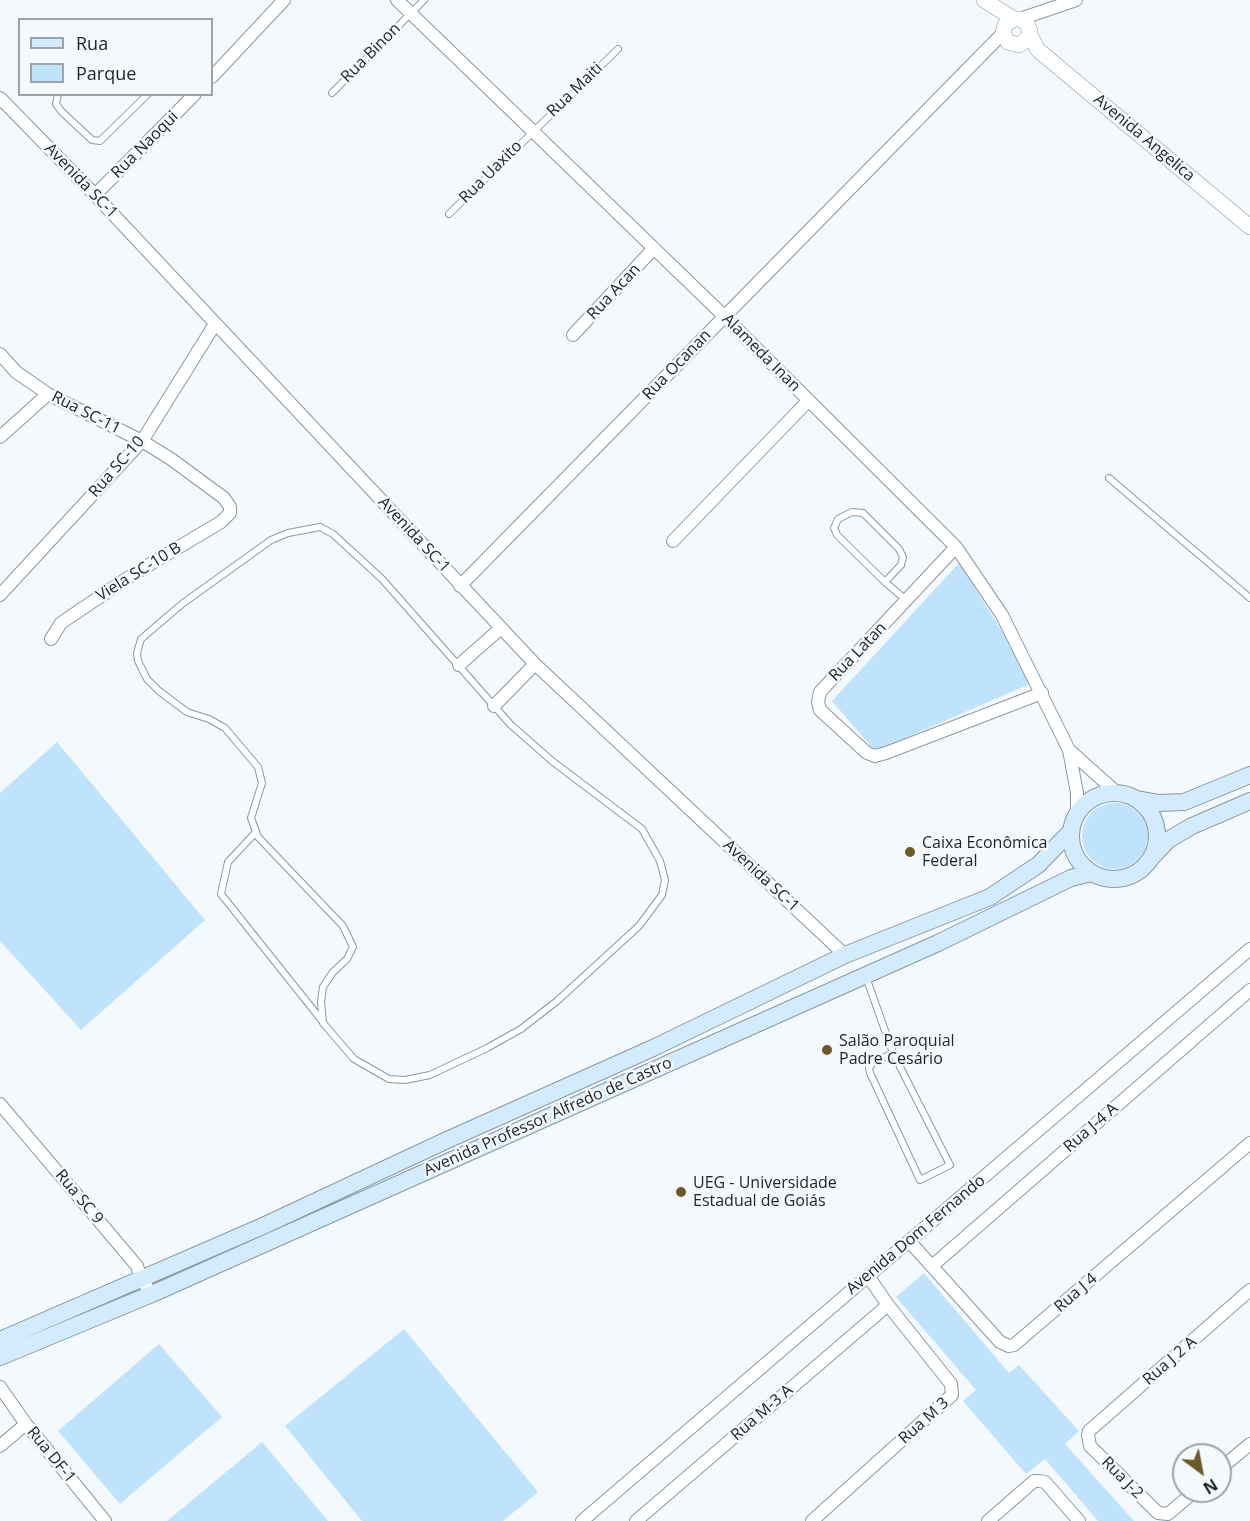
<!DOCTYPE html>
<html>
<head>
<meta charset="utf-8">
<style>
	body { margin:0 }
	#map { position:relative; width:1250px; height:1521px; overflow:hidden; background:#f4f9fe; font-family:"Open Sans",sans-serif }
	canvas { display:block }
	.legend { position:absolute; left:18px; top:18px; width:195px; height:78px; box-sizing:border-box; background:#f4f9fe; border:2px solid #9ea3a8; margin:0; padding:8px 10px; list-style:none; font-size:18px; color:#1e2327 }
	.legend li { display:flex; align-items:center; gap:12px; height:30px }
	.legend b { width:30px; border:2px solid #9ea3a8 }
	.north { position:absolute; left:1172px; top:1443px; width:60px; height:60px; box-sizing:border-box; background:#f4f9fe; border:2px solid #9ea3a8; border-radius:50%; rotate:148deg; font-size:16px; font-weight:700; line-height:24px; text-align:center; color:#1e2327 }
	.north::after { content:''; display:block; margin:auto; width:21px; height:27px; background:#6c5a28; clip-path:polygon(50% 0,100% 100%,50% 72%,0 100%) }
</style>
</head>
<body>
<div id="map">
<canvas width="1250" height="1521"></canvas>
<ul class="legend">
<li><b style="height:8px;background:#d3ecfd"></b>Rua</li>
<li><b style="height:16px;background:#bfe2fd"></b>Parque</li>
</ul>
<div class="north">N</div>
</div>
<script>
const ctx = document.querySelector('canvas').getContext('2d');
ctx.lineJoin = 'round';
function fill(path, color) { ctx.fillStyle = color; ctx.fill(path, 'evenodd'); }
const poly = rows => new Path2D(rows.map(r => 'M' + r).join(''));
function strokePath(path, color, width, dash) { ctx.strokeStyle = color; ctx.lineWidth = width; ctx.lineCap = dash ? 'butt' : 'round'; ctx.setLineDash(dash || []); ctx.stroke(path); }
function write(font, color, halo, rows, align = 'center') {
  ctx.font = font + ' "Open Sans",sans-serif'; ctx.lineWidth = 5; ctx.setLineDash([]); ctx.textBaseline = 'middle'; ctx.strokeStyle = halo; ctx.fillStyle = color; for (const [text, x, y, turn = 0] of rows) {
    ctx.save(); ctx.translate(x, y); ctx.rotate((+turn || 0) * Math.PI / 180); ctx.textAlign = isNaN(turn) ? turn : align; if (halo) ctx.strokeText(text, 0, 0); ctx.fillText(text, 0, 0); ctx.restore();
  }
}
const green = poly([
	[959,563,1007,639,1030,684,875,751,832,701],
	[57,742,205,920,81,1030,0,941,0,793],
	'1082 836a33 33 0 1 1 66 0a33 33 0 1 1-66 0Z',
	[924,1273,1009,1373,1019,1365,1079,1431,1065,1444,1134,1521,1098,1521,1045,1459,1026,1474,963,1401,976,1390,896,1297],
	[404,1329,538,1492,503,1521,362,1521,285,1426],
	[159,1344,222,1417,120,1504,58,1431],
	[262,1442,328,1521,167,1521]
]);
const service = poly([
	[332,93,424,0],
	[58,94,56,104,61,111,92,140,100,141,148,94],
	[449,214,618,49],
	[1109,478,1250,598],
	[320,527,333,534,382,579,510,724,552,761,642,829,660,861,665,880,662,895,639,926,557,1001,521,1029,487,1048,430,1075,405,1080,389,1079,354,1059,323,1023,321,1002,323,987,333,972,347,959,353,947,343,926,258,837,251,818,262,783,258,767,225,728,209,719,187,712,159,691,147,679,138,661,137,653,141,639,182,604,271,540,288,533,320,527],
	[885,582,901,565,903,557,899,549,863,513,852,512,838,519,834,528,837,535,885,582,906,600],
	[256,832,228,862,221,894,323,1022],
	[866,977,893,1053],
	[893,1053,950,1165,920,1180,870,1073,869,1068,873,1063,893,1053]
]);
const minor = poly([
	[397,0,724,316,956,547,1002,615,1069,750,1077,793,1077,814],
	[1020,19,1076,0],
	[212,77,284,0],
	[0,98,95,195,535,664,845,955],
	[95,195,195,94],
	[573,335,654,248],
	[0,354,16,372,48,394,142,441,171,459,224,498,230,507,230,513,221,522,132,575,61,623,51,639],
	[0,437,48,394],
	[673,541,809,400],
	[956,547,820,692,818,702,820,710,867,753,875,756,886,753,1042,693],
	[460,586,1003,33],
	[0,595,142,441,215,324],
	[459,665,501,628],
	[494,706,535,664],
	[1069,750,1116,792],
	[0,1104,137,1266,141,1279,152,1294],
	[910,1242,1000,1342,1009,1346,1014,1345,1250,1143],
	[932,1266,1250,990],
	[0,1387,26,1424,105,1521],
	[0,1446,26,1424],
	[1220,1469,1250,1444],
	[1195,1491,1168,1514,1158,1513,1090,1446,1088,1435,1089,1431,1250,1290],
	[582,1521,1250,949],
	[636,1521,888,1305],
	[812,1521,952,1395,951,1384,888,1305,868,1276],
	[988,1521,1034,1481,1040,1481,1045,1482,1079,1521]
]);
const tertiary = poly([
	[984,0,1014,19,1020,19,1027,24,1030,31,1028,38,1019,45,1008,42,1003,33,1005,25,1014,19],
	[1030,35,1038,50,1250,227]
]);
const secondary = poly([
	'1071 836a43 43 0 1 1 86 0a43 43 0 1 1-86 0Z',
	[1137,799,1159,803,1184,802,1250,775],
	[1153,856,1168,840,1192,826,1250,801],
	[0,1340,263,1226,445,1141,653,1048,845,955,990,897,1038,865,1071,831],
	[0,1357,152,1294,938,943,1071,878,1092,873]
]);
const markers = [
	[910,852,6,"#6c5a28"],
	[827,1050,6,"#6c5a28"],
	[681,1192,6,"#6c5a28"]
];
const streetNames = [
	["Rua Binon",371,53,-45],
	["Rua Maiti",575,90,-44],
	["Avenida Angelica",1144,138,40],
	["Rua Naoqui",145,145,-45],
	["Rua Uaxito",491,172,-45],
	["Avenida SC-1",81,181,46],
	["Rua Acan",614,292,-47],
	["Alameda Inan",761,353,45],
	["Rua Ocanan",677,365,-46],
	["Rua SC-11",86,413,27],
	["Rua SC-10",117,467,-49],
	["Avenida SC-1",414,535,47],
	["Viela SC-10 B",139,572,-32],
	["Rua Latan",858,652,-46],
	["Avenida SC-1",761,876,43],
	["Avenida Professor Alfredo de Castro",548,1117,-24],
	["Rua J-4 A",1091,1128,-41],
	["Rua SC 9",79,1197,50],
	["Avenida Dom Fernando",916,1235,-40],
	["Rua J 4",1076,1293,-41],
	["Rua J 2 A",1170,1361,-41],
	["Rua M-3 A",762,1413,-41],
	["Rua M 3",924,1421,-42],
	["Rua DF-1",51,1455,51],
	["Rua J-2",1122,1478,45]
];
const poiNames = [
	["Caixa Econômica",922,843],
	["Federal",922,861],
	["Salão Paroquial",839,1041],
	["Padre Cesário",839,1059],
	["UEG - Universidade",693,1183],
	["Estadual de Goiás",693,1201]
];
fill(green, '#bfe2fd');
strokePath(service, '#8a98a2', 8);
strokePath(minor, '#8a98a2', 14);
strokePath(tertiary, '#8a98a2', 16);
strokePath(secondary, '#8a98a2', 18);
strokePath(service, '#fff', 6);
strokePath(minor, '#fff', 12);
strokePath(tertiary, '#fff', 15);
strokePath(secondary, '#d3ecfd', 16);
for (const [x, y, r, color] of markers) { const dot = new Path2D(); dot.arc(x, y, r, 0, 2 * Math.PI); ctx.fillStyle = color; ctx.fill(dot); strokePath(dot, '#f4f9fe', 2); }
write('16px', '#1e2327', '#f4f9fe', streetNames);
write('16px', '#1e2327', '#f4f9fe', poiNames, 'left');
</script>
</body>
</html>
